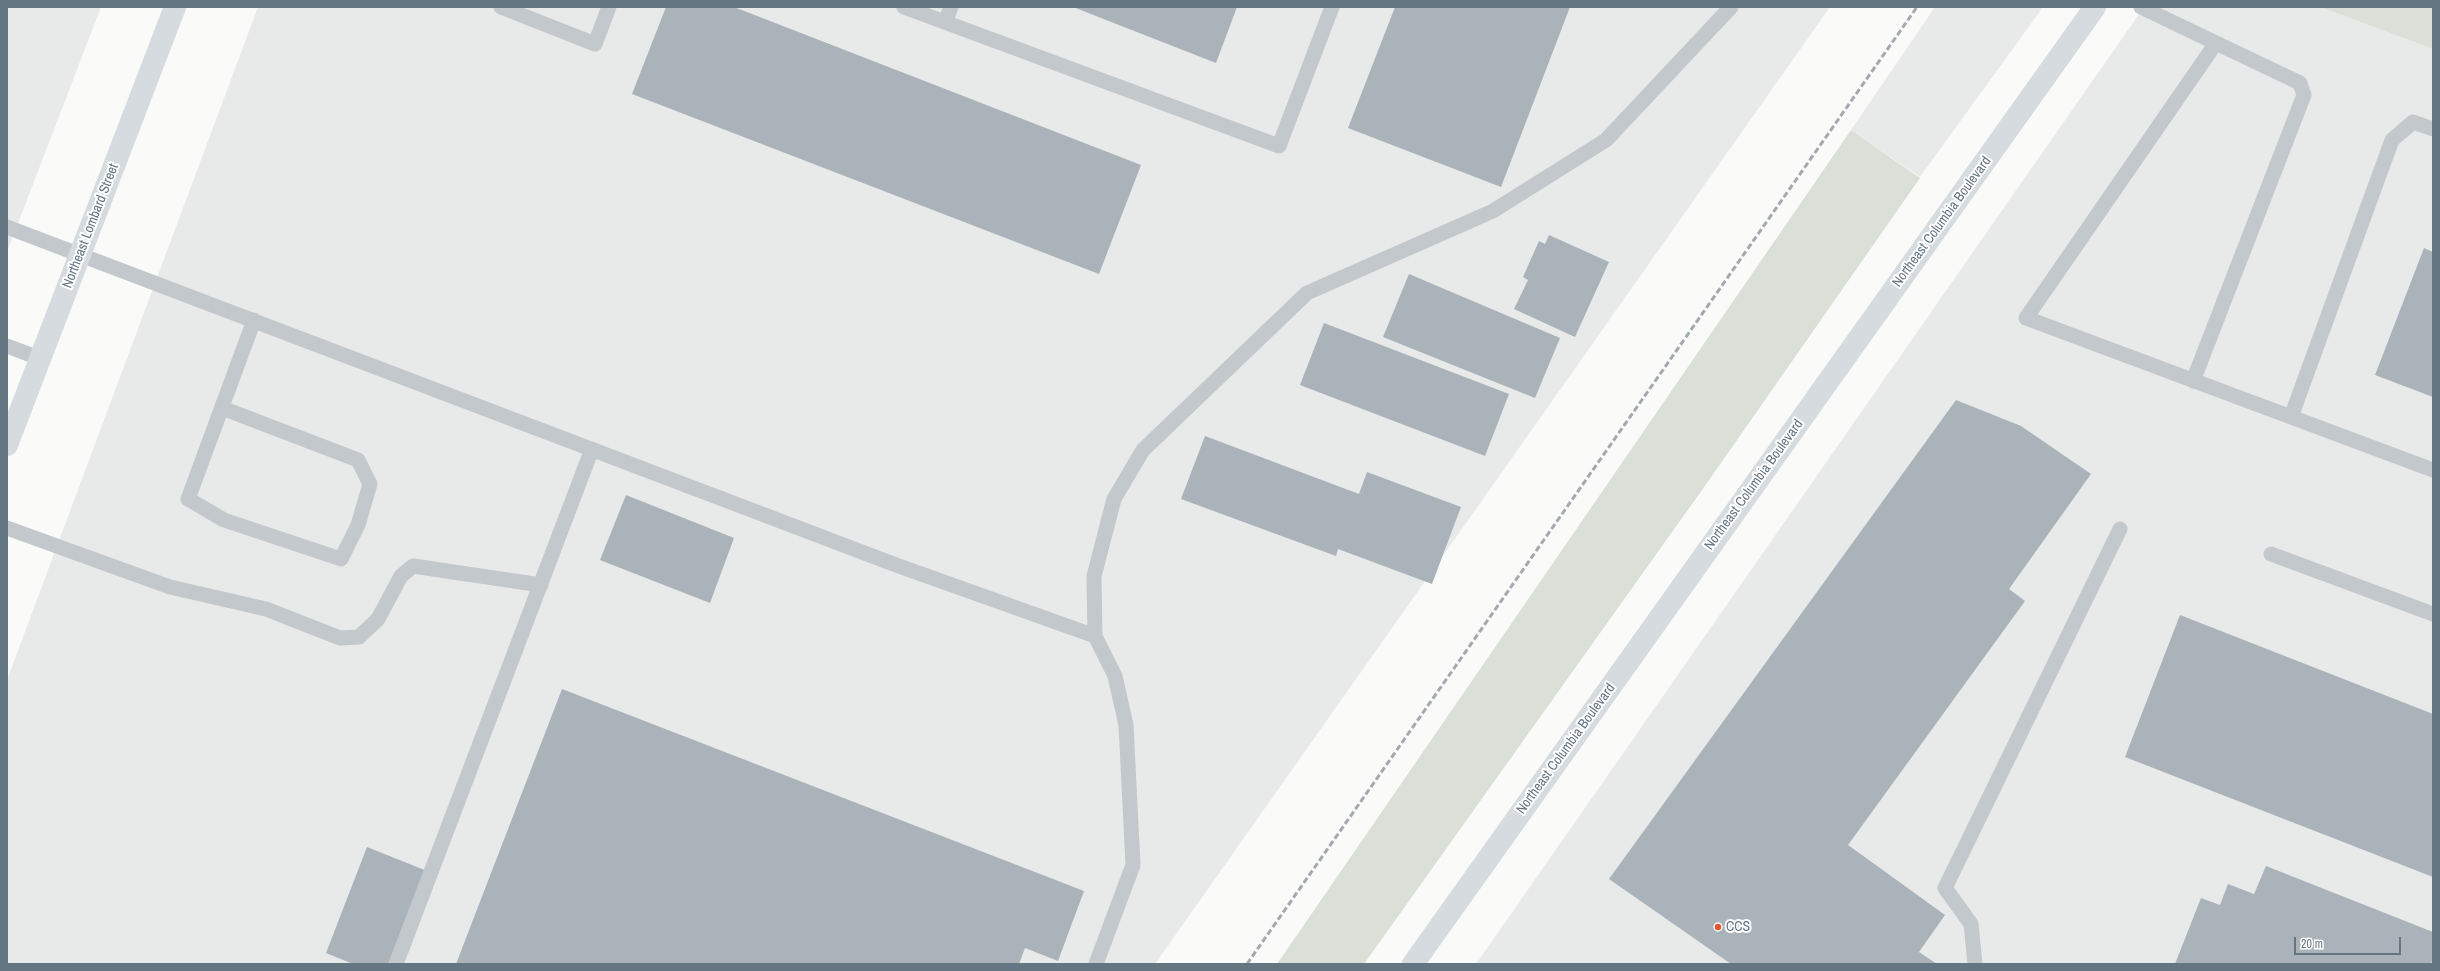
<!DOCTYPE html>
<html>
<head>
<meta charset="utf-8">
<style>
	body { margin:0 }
	#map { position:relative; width:2440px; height:971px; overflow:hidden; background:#fafaf8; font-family:"Archivo Narrow",sans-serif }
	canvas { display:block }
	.frame { position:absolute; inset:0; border:8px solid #657683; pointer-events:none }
	.scale { position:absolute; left:2294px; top:937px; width:107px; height:18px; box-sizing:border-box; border:2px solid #657683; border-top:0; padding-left:5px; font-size:12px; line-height:14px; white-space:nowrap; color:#657683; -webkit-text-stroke:3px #fff; paint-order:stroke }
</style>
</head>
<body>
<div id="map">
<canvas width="2440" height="971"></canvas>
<div class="frame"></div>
<div class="scale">20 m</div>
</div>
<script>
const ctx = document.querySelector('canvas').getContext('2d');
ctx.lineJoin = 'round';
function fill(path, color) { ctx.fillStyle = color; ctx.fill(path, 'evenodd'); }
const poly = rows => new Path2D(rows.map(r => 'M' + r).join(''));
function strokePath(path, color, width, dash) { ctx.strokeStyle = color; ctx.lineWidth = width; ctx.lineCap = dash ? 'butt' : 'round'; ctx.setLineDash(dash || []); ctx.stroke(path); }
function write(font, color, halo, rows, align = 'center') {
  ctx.font = font + ' "Archivo Narrow",sans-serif'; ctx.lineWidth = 4; ctx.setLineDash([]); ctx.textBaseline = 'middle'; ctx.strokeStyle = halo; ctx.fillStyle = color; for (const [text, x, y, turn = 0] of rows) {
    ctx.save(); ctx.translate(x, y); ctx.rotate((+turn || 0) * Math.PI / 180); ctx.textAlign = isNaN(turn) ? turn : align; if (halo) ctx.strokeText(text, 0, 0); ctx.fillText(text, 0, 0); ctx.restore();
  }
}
const built = poly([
	[7,7,101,7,7,252],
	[258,7,1830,7,1155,964,7,964,7,680],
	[1935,7,2043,7,1920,177,1851,130],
	[2144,7,2320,7,2433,49,2433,964,1476,964]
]);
const green = poly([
	[2320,7,2433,7,2433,49],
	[1851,130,1920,178,1707,483,1364,964,1277,964]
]);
const building = poly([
	[666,7,734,7,1141,165,1099,274,632,94],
	[1073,7,1237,7,1216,63],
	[1395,7,1570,7,1501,187,1348,128],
	[1549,235,1609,262,1575,337,1514,309,1528,280,1523,277,1539,241,1545,244],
	[2424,248,2433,252,2433,397,2375,375],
	[1409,274,1560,338,1535,398,1383,337],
	[1324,323,1509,394,1485,456,1300,385],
	[1956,400,2021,426,2091,474,2009,589,2025,601,1848,845,1945,915,1919,952,1937,964,1731,964,1609,879],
	[1205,436,1359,494,1367,472,1461,507,1432,584,1338,549,1336,556,1181,499],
	[626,495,734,538,710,603,600,560],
	[2180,615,2433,714,2433,877,2125,757],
	[562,689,1084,891,1058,961,1025,948,1019,964,456,964],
	[367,847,427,871,391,964,353,964,326,953],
	[2266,866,2433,932,2433,958,2431,964,2175,964,2201,898,2220,905,2228,884,2254,894]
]);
const service = poly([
	[501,7,595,44,609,7],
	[904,7,1279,146,1332,7],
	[2141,7,2216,43,2026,318,2433,470],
	[945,22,951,7],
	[7,227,896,565,1095,636,1115,676,1126,725,1133,865,1096,964],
	[7,346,39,358],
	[2193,381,2304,95,2300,83,2216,43],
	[222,408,358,460,370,484,358,525,341,559,224,520,188,499,254,320],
	[2291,417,2392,140,2413,122,2433,129],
	[7,528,170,587,266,609,340,638,359,637,378,619,401,576,413,566,541,585],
	[2271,554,2433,614],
	[1095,636,1094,576,1114,499,1143,450,1307,293,1493,211,1606,140,1731,7],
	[396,964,592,449],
	[1975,964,1971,924,1945,888,2120,529]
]);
const primary = poly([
	[7,445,175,7],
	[1413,964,2095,7]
]);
const rail = poly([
	[1247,964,1917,7]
]);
const markers = [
	[1718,927,4,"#e4572e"]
];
const streetNames = [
	["Northeast Columbia Boulevard",1942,222,-54],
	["Northeast Lombard Street",91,226,-69],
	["Northeast Columbia Boulevard",1754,485,-54],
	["Northeast Columbia Boulevard",1566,749,-54]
];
const poiNames = [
	["CCS",1726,927]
];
fill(built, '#e8e9e9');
fill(green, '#dadfd7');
fill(building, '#aab3b9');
strokePath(service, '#c3c8cc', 15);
strokePath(primary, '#d6dbdf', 22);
strokePath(rail, '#a2aab0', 3, [6, 3]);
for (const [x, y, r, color] of markers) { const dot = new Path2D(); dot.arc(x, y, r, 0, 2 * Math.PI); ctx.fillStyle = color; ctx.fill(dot); strokePath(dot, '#fff', 1.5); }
write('14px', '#657683', '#fff', streetNames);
write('14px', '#657683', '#fff', poiNames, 'left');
</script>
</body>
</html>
